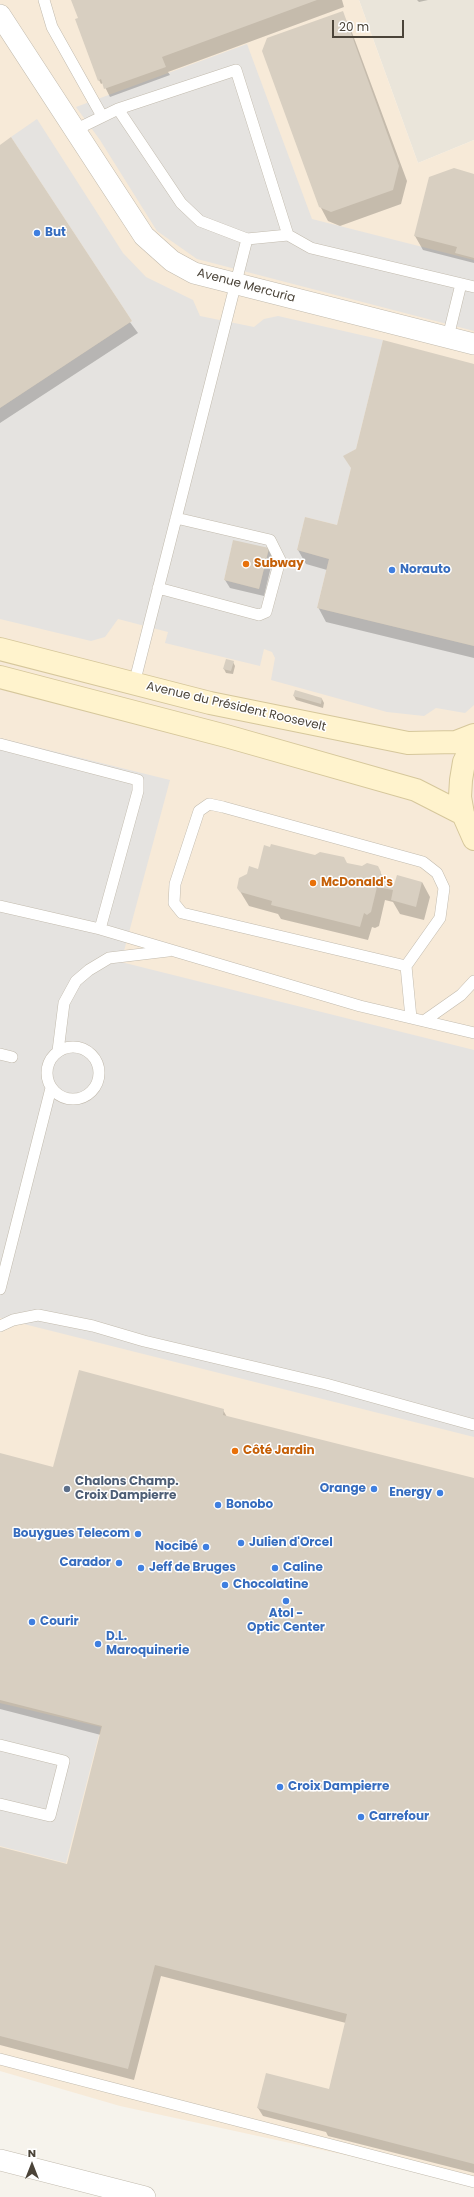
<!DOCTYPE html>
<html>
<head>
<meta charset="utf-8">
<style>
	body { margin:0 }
	#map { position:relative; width:474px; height:2197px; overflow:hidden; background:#f6f3ec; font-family:Poppins,sans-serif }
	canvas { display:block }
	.north { position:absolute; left:12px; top:2145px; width:40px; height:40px; -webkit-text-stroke:3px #fff; paint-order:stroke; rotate:0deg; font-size:11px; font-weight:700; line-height:16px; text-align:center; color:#4b4439 }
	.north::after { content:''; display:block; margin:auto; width:14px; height:18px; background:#4b4439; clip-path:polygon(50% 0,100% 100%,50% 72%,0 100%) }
	.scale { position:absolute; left:332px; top:20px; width:72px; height:18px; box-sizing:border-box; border:2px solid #4b4439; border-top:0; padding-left:5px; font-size:12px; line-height:14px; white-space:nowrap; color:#4b4439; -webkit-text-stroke:3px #fff; paint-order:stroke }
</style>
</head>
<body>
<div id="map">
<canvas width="474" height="2197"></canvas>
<div class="north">N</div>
<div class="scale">20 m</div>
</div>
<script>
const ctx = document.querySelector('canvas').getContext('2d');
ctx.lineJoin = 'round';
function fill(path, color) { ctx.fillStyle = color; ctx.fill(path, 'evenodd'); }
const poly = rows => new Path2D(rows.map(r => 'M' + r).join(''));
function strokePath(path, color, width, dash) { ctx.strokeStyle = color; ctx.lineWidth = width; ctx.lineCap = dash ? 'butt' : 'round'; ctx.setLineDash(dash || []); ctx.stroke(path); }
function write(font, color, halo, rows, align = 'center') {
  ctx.font = font + ' Poppins,sans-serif'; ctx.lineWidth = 3; ctx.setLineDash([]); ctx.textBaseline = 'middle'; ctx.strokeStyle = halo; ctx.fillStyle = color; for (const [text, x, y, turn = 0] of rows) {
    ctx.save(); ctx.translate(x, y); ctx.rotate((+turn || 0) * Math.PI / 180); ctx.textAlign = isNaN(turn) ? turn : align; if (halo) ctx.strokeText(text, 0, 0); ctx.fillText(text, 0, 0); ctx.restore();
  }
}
const residential = poly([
	[359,0,474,0,474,140,418,163]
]);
const commercial = poly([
	[0,0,359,0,418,163,474,140,474,2183,120,2106,0,2071]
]);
const parking = poly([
	[247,44,312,219,474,260,474,331,197,259,157,231,100,140,76,107],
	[37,119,123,253,146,277,193,300,200,316,254,327,264,319,278,316,383,340,356,449,344,456,351,468,337,525,305,517,297,550,329,559,317,608,474,646,474,705,465,713,436,708,424,716,387,712,271,680,275,658,272,652,264,649,260,666,165,643,168,632,118,619,105,637,91,641,0,619,0,408,132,321,11,137],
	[233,541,269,549,259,589,224,580],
	[0,738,170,780,121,962,474,1050,474,1437,0,1318],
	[0,1703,101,1727,66,1863,0,1846]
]);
const shadow = poly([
	[73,0,342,0,344,7,168,72,170,75,110,97,103,83,101,84,99,80],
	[417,0,428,0,419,2],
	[342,13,350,27,407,181,401,204,340,226,328,221,320,206],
	[0,146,138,333,0,423],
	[474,175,474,263,423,250,415,236],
	[474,365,474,658,326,622,318,607,327,570,306,564,298,550,306,518,338,526,357,450],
	[268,549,273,558,264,596,230,588,225,580],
	[233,662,235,666,233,674,226,673,224,669],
	[294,696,322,699,324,703,323,708,296,700],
	[347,864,362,867,377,867,387,884,395,886,422,882,430,897,424,920,400,914,393,902,385,900,379,926,375,928,372,927,368,940,281,919,278,914,249,906,238,888,259,870],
	[223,1410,227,1417,474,1480,474,2173,328,2136,326,2132,263,2116,258,2108,329,2092,346,2023,161,1976,134,2080,0,2045,0,1848,68,1866,101,1735,0,1709,0,1454,54,1469]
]);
const building = poly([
	[71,0,317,0,162,57,166,67,104,89,101,79,98,81,75,19,78,18],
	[343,11,399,166,393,190,331,212,319,207,262,51,267,38],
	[11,137,132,321,0,408,0,145],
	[454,168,474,174,474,258,455,253,457,247,414,236,429,177],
	[383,340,474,364,474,646,317,608,329,559,297,550,305,517,337,525,351,468,343,456,356,449],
	[233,540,269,548,259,589,224,580],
	[226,659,234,661,231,671,223,669],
	[295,690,322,698,321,704,293,696],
	[271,844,315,855,320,852,344,857,347,863,362,866,367,863,378,866,381,872,379,881,394,885,397,875,422,882,416,907,391,900,393,890,377,887,371,912,367,915,364,913,360,927,271,905,272,901,240,892,237,888,239,878,247,874,249,866,258,869,264,845,270,847],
	[79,1370,224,1409,223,1415,474,1478,474,2164,257,2108,266,2073,329,2089,347,2014,155,1965,128,2069,0,2036,0,1847,67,1864,102,1726,0,1700,0,1453,53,1467]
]);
const service = poly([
	[44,0,52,27,102,116],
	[118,109,236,70,288,235,247,239],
	[75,130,118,109,181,203,200,221,247,239,134,684],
	[288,235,311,248,474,287],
	[448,337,461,284],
	[158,588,259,615,266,612,280,560,270,540,176,518],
	[0,744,138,780,138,791,100,929],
	[0,906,100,929,360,1006,474,1033],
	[406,966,182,913,174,903,175,884,199,811,209,804,223,807,423,862,437,873,444,888,440,918,406,966,411,1018],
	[424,1021,461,995,474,981],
	'47 1073a26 26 0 1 1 52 0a26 26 0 1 1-52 0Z',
	[58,1051,64,1003,76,981,89,970,109,958,168,951],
	[0,1054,12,1057],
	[0,1289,51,1088],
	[0,1326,13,1320,38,1315,93,1326,144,1341,326,1384,474,1425],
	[0,1745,64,1761,50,1816,0,1804],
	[0,2059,474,2182]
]);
const minor = poly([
	[0,15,144,236,172,261,194,273,474,344],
	[0,2160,145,2197]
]);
const secondary = poly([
	[0,649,210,703,408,743,456,742,474,735],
	[0,677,226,736,416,790,463,814],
	[474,742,464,762,461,780,460,797,463,814,474,839]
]);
const markers = [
	[37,233,4,"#3f7fe0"],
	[246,564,4,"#e8710a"],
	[392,570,4,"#3f7fe0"],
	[313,883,4,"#e8710a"],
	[235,1451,4,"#e8710a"],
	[67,1489,4,"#5c6f8a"],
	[374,1489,4,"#3f7fe0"],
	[440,1493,4,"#3f7fe0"],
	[218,1505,4,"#3f7fe0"],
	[138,1534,4,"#3f7fe0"],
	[241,1543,4,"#3f7fe0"],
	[206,1547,4,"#3f7fe0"],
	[119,1563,4,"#3f7fe0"],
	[141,1568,4,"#3f7fe0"],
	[275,1568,4,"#3f7fe0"],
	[225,1585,4,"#3f7fe0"],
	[286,1601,4,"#3f7fe0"],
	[32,1622,4,"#3f7fe0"],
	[98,1644,4,"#3f7fe0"],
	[280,1787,4,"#3f7fe0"],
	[361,1817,4,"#3f7fe0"]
];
const shopNames = [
	["But",45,233],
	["Norauto",400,570],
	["Orange",366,1489,"right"],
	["Energy",432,1493,"right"],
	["Bonobo",226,1505],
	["Bouygues Telecom",130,1534,"right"],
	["Julien d'Orcel",249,1543],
	["Nocibé",198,1547,"right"],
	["Carador",111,1563,"right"],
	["Jeff de Bruges",149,1568],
	["Caline",283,1568],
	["Chocolatine",233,1585],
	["Atol -",286,1614,"center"],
	["Optic Center",286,1628,"center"],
	["Courir",40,1622],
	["D.L.",106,1637],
	["Maroquinerie",106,1651],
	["Croix Dampierre",288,1787],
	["Carrefour",369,1817]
];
const streetNames = [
	["Avenue Mercuria",246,286,15],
	["Avenue du Président Roosevelt",236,707,13]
];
const foodNames = [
	["Subway",254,564],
	["McDonald's",321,883],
	["Côté Jardin",243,1451]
];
const serviceNames = [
	["Chalons Champ.",75,1482],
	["Croix Dampierre",75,1496]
];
fill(residential, '#eae5da');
fill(commercial, '#f7ead8');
fill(parking, '#e5e3e0');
fill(shadow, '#0003');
fill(building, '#d8cfc1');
strokePath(service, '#c2bbae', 12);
strokePath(minor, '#c2bbae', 22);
strokePath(secondary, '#d6c79b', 24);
strokePath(service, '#fff', 11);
strokePath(minor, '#fff', 21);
strokePath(secondary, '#fff3cd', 22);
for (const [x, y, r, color] of markers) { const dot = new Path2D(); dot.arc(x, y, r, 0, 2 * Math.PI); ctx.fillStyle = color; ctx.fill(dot); strokePath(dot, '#fff', 1.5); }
write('bold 12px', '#366cbe', '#fff', shopNames, 'left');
write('12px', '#4b4439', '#fff', streetNames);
write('bold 12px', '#c56008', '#fff', foodNames, 'left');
write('bold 12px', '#4e5e75', '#fff', serviceNames, 'left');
</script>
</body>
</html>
